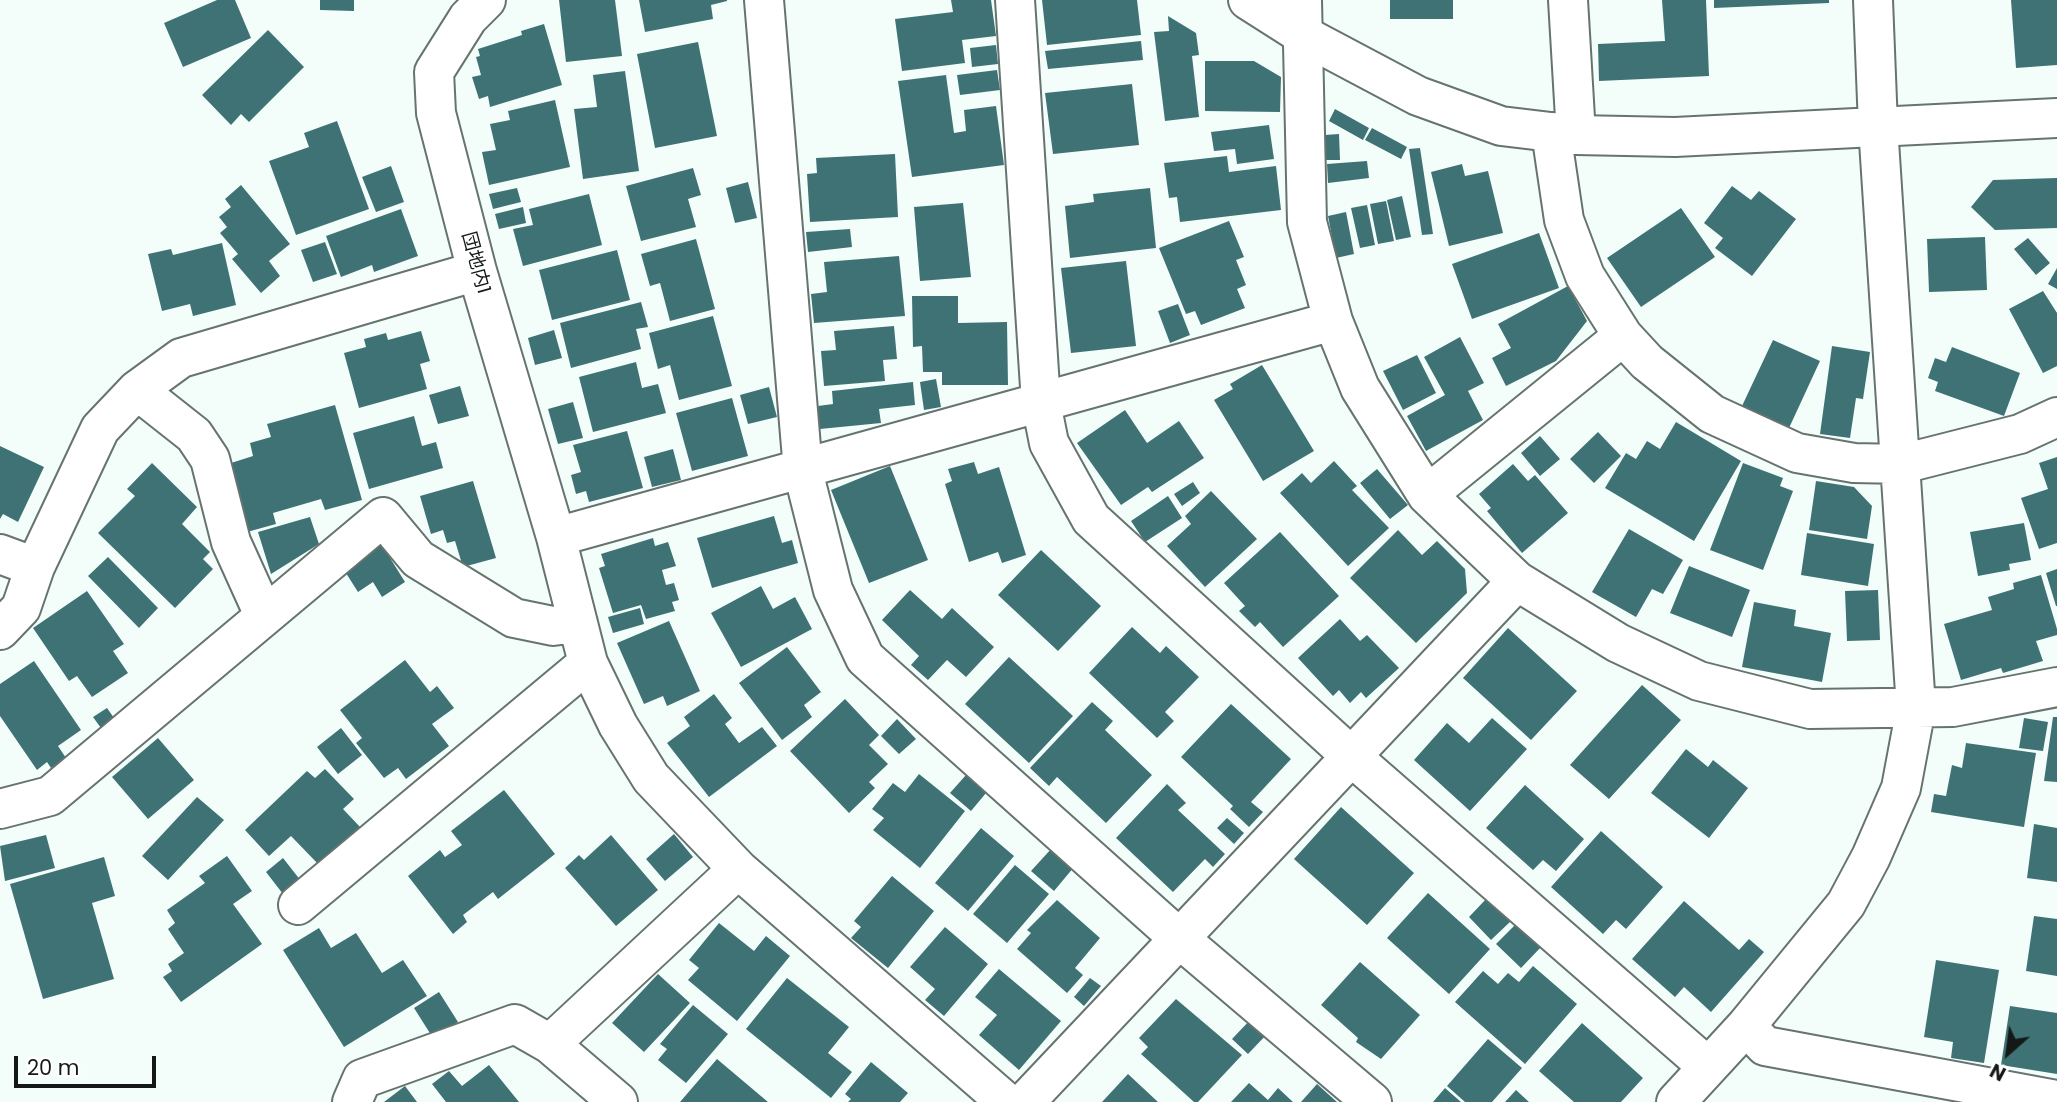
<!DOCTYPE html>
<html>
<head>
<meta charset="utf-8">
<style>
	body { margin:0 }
	#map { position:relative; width:2057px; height:1102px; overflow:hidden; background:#f3fefa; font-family:Poppins,sans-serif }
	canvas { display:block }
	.north { position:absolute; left:1973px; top:1018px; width:70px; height:70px; -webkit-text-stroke:5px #fff; paint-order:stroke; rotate:208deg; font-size:19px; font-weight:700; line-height:28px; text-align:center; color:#141917 }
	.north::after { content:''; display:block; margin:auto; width:24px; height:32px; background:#141917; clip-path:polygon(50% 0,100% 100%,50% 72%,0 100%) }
	.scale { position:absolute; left:14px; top:1056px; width:142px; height:32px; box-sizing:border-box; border:4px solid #141917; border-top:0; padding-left:9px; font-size:21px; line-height:24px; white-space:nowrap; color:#141917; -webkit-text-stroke:5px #fff; paint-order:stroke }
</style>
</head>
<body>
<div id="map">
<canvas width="2057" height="1102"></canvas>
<div class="north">N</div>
<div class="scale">20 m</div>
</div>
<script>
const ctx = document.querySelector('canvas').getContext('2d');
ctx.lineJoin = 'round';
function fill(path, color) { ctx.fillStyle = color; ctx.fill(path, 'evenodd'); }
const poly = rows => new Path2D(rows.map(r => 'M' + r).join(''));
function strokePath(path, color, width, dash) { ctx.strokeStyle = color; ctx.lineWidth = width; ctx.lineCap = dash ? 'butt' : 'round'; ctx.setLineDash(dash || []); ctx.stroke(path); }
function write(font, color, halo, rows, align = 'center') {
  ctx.font = font + ' Poppins,"Noto Sans JP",sans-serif'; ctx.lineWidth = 7; ctx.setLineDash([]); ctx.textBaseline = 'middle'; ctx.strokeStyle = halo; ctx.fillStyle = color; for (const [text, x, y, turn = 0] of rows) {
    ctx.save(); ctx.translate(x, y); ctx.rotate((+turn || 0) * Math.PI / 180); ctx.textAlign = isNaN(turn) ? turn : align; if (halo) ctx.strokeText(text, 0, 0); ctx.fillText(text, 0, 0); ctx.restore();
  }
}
const building = poly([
	[217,0,235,0,251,38,183,67,164,23],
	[320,0,354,0,354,11,320,10],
	[559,0,615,0,622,56,566,62],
	[639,0,727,0,727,1,711,5,713,19,645,32],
	[951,0,991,0,996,36,962,40,965,63,902,71,895,19,953,12],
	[1042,0,1137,0,1141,35,1047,45],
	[1390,0,1453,0,1453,19,1390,19],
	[1662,0,1706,0,1709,76,1599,81,1598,44,1665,41],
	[1714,0,1829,0,1829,3,1714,8],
	[2011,0,2057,0,2057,65,2016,68],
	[1168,16,1196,33,1199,55,1192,56,1199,117,1165,121,1154,32,1169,31],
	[544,24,562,85,490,107,488,96,479,99,472,77,481,75,476,57,480,56,478,49,522,35,521,31],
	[268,30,304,67,249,122,241,114,231,125,202,95],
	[1141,41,1143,60,1048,69,1045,51],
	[698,42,717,136,655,148,637,54],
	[996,45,998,64,972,67,970,48],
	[1205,61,1254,61,1281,77,1280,112,1205,111],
	[997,70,1000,90,960,95,957,75],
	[625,71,639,171,583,179,574,109,597,107,593,75],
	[946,75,954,133,966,131,964,110,996,106,1004,165,912,177,898,81],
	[1132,84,1139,145,1053,154,1045,93],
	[555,100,570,167,489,185,482,152,496,150,490,124,510,120,508,111],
	[1335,109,1369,128,1363,140,1329,121],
	[337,121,369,209,296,235,269,161,309,147,304,133],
	[1269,125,1274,159,1237,164,1235,149,1214,151,1211,132],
	[1372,128,1407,147,1401,159,1365,140],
	[1339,134,1340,160,1326,160,1325,135],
	[1420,148,1433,234,1422,235,1409,149],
	[895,154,898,217,810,222,807,174,817,173,816,158],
	[1227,156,1229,172,1276,166,1281,210,1180,222,1177,197,1169,198,1164,163],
	[1367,161,1369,178,1328,183,1327,164],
	[1462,164,1465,176,1488,171,1503,233,1449,246,1431,172],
	[391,166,404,202,376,212,362,177],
	[693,168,701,195,688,199,696,227,641,241,626,186],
	[2057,178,2057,228,1995,230,1971,207,1993,180],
	[748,182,757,218,735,223,726,188],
	[241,185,290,244,269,261,280,276,261,293,232,259,238,254,220,233,227,227,219,217,231,207,225,199],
	[1732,186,1751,200,1759,191,1796,219,1752,276,1715,248,1723,238,1704,223],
	[517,188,521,202,493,209,489,194],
	[1150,188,1156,248,1070,258,1065,206,1094,202,1093,194],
	[589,194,602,245,523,266,513,229,533,225,529,209],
	[1402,196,1411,237,1396,240,1387,200],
	[1386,201,1394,241,1378,244,1370,204],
	[963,203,971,277,920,281,914,207],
	[1367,205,1375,245,1360,248,1351,208],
	[523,207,526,223,499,229,495,214],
	[1681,208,1715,257,1641,307,1607,258],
	[401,209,418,256,374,272,372,265,341,277,326,236],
	[1346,212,1354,254,1336,258,1328,216],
	[1229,221,1244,257,1236,260,1246,285,1237,289,1245,308,1201,325,1195,311,1186,314,1159,248],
	[850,229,852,247,808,252,806,232],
	[1539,233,1559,288,1472,319,1452,264],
	[1985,237,1987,290,1929,292,1927,239],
	[2028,238,2050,263,2036,275,2014,249],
	[696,239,715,309,670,321,660,283,650,286,641,254],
	[325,242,337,274,313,282,301,250],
	[222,243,236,305,193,316,190,304,162,311,148,254,171,249,173,255],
	[617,250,630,300,552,320,539,270],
	[899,256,905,316,814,323,811,294,827,292,824,262],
	[1126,261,1136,346,1071,353,1061,268],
	[2057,268,2057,289,2048,284],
	[1568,286,1587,321,1556,361,1506,386,1492,358,1511,348,1498,324],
	[2043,291,2057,313,2057,366,2043,373,2009,309],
	[912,296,958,296,958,323,1007,322,1008,385,942,385,942,372,923,372,922,346,913,347],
	[641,302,648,327,636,329,641,349,571,368,560,323],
	[1178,304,1190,335,1170,343,1158,311],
	[713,316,732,386,679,400,670,365,658,369,649,333],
	[894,326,897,359,883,360,885,381,824,386,821,351,836,350,834,331],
	[554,330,562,358,535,365,528,338],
	[421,331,430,361,420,364,427,389,359,408,344,353,366,347,364,339,386,333,388,340],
	[1460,337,1484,383,1468,391,1483,420,1426,451,1407,416,1445,395,1424,357],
	[1773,340,1820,361,1789,428,1742,406],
	[1832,346,1870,352,1863,399,1856,398,1850,438,1820,434],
	[1952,347,2020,373,2004,416,1935,391,1938,382,1928,378,1935,358,1946,362],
	[1417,355,1436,393,1403,410,1383,371],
	[636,362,642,388,658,384,666,413,593,432,579,377],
	[1262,365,1314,451,1263,481,1214,400,1233,389,1230,384],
	[936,379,941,407,924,410,920,382],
	[913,382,915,405,879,409,881,423,820,429,818,406,833,404,832,391],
	[460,386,469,416,438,424,429,395],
	[769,387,777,417,748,424,740,395],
	[732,398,748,456,692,471,676,413],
	[573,402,583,438,558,444,548,409],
	[335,405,362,500,325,510,321,499,273,513,276,524,247,532,228,464,253,456,250,443,271,437,267,424],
	[1125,410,1147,443,1179,421,1204,458,1152,492,1148,487,1121,505,1077,443],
	[414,416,422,446,436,442,443,468,369,489,353,433],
	[1676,422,1741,461,1694,541,1605,488,1626,453,1636,459,1647,441,1660,449],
	[627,431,643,488,589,502,586,491,576,494,571,475,581,472,573,445],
	[1598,432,1621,456,1594,483,1570,459],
	[1540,436,1560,459,1540,476,1521,453],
	[0,446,44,467,18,522,3,514,0,519],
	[673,449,681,480,652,487,644,457],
	[2057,457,2057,543,2039,549,2021,498,2048,489,2039,463],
	[1334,461,1357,486,1352,490,1389,528,1348,566,1280,493,1302,473,1311,483],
	[974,462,978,474,999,467,1026,555,1002,563,998,552,969,562,945,484,952,481,948,469],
	[152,463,197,507,182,524,210,552,203,559,213,569,175,608,98,533,135,496,127,489],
	[1743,463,1783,478,1780,486,1793,491,1763,570,1710,550],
	[1513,464,1528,481,1535,475,1568,513,1522,553,1487,511,1491,508,1479,494],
	[890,466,928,560,869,583,831,490],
	[1377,469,1408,505,1390,519,1360,483],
	[473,481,496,558,463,567,455,541,447,543,443,530,431,534,420,496],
	[1816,481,1854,487,1872,506,1867,539,1809,530],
	[1193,482,1200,493,1182,506,1174,494],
	[1211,491,1257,539,1205,587,1167,546,1191,524,1185,516],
	[1168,496,1182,518,1145,542,1131,521],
	[774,516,782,543,792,540,798,563,712,588,697,538],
	[310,517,319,544,271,574,258,532],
	[2024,523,2031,560,2009,564,2010,570,1978,576,1970,532],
	[1629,529,1683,560,1663,594,1652,589,1636,617,1592,592],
	[1398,530,1422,555,1437,541,1465,569,1467,593,1416,643,1350,578],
	[1280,532,1339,596,1283,647,1260,622,1255,627,1239,611,1245,606,1224,583],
	[1807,533,1874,544,1868,586,1801,575],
	[653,538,655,546,668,542,676,566,662,570,666,585,674,583,679,600,672,602,675,611,646,619,641,605,613,613,599,568,605,566,601,554],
	[382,545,405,582,382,597,373,582,358,592,344,570],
	[1041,550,1101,606,1058,651,998,595],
	[108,557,158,608,139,628,88,576],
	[1689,566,1750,590,1732,637,1670,613],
	[2057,569,2057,606,2056,606,2046,573],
	[2041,575,2057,629,2057,635,2036,641,2043,661,2003,673,2001,668,1961,680,1944,624,1992,610,1988,597,2014,589,2013,583],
	[761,586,773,609,795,597,812,629,741,667,711,613],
	[910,590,942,619,952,608,994,647,966,677,947,660,928,680,911,665,919,656,882,620],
	[1878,590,1880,640,1847,641,1845,591],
	[87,591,124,644,113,651,128,673,92,697,77,676,69,681,33,628],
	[1754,602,1796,610,1794,626,1831,633,1822,682,1742,667],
	[640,608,644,624,613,633,608,617],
	[1340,619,1360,641,1367,635,1399,668,1366,698,1361,692,1350,703,1339,690,1333,696,1298,658],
	[669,621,700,691,667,706,663,696,644,704,617,643],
	[1132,627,1160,653,1166,646,1199,677,1165,712,1174,721,1157,738,1089,673],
	[1508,628,1577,691,1531,740,1463,678],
	[787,647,821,692,804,705,812,717,782,740,739,683],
	[1009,657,1073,716,1029,763,965,704],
	[405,660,430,692,437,686,454,708,432,724,449,746,406,779,398,768,384,778,356,743,362,738,340,710],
	[34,661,81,730,58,746,66,758,51,768,47,762,37,770,0,716,0,684],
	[1642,685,1681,720,1609,799,1570,765],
	[714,694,732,718,725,724,739,743,762,727,777,746,709,797,667,743,690,726,684,717],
	[845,699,879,735,869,745,888,764,869,782,875,788,849,813,790,751],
	[1092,702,1113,721,1105,730,1152,775,1106,823,1057,777,1049,786,1030,768],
	[1231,704,1291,759,1251,802,1263,812,1249,827,1230,809,1233,806,1181,757],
	[107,708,119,725,106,735,93,717],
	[2053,717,2057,717,2057,782,2044,781],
	[1492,718,1527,749,1470,811,1414,760,1447,723,1469,743],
	[2024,718,2048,722,2043,751,2019,748],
	[897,719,916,739,899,754,881,736],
	[341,728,362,755,338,774,317,747],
	[158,738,194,780,148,819,112,777],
	[1966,743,2036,753,2024,827,1931,812,1934,794,1946,796,1952,765,1962,768],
	[1686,749,1708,767,1713,760,1748,788,1709,838,1651,793],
	[325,769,354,799,343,809,361,828,320,866,291,836,269,856,245,830,307,771,315,778],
	[919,774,965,811,920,868,873,830,884,818,872,809,893,783,905,792],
	[966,775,986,793,971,811,950,793],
	[1167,784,1186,803,1178,810,1225,854,1213,867,1205,859,1173,892,1116,838],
	[1525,785,1584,839,1556,871,1543,860,1533,870,1486,828],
	[504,790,555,854,498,899,493,892,463,915,467,922,453,934,408,876,440,850,445,857,462,845,451,831],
	[197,797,224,820,168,880,142,856],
	[1341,807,1414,873,1367,925,1294,859],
	[1227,818,1244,833,1234,844,1217,828],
	[2034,824,2057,828,2057,882,2027,878],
	[981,828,1014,856,968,911,935,883],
	[1601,831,1663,887,1626,929,1616,920,1603,934,1551,887],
	[674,834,693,857,665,881,646,859],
	[46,835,55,868,5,881,0,846],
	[611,835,658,890,616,926,565,868,579,855,584,860],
	[1052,848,1074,867,1054,891,1031,871],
	[227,856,252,891,233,904,262,944,181,1002,163,977,172,971,168,964,184,953,168,929,175,923,167,910,205,883,199,876],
	[104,857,115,896,92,903,114,979,43,999,10,884],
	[283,858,301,881,283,894,266,872],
	[1015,865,1049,894,1007,943,973,914],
	[892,876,934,911,888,968,851,938,861,927,854,921],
	[1428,893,1490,949,1449,994,1387,938],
	[1487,898,1511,921,1491,940,1469,917],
	[1057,900,1100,938,1075,968,1083,975,1067,993,1017,949,1031,933,1027,930],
	[1684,901,1739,950,1749,939,1764,952,1711,1012,1684,987,1675,997,1632,959],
	[2034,916,2057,919,2057,976,2026,971],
	[719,923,754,951,766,936,790,956,737,1021,688,980,699,968,689,960],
	[1517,923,1542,946,1521,968,1496,944],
	[945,927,988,964,944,1016,925,1000,935,989,910,967],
	[319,928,331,948,356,933,382,973,403,960,427,996,344,1047,283,950],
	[1936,960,1999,970,1984,1063,1951,1058,1953,1042,1924,1037],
	[1360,962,1420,1015,1381,1059,1356,1042,1358,1038,1321,1005],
	[1533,966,1577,1004,1525,1064,1455,1002,1483,971,1498,984,1508,973,1519,982],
	[999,969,1061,1021,1019,1070,979,1035,997,1015,975,997],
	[658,974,690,1003,644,1052,612,1023],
	[787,978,849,1027,828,1053,852,1072,831,1098,746,1029],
	[1090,978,1101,986,1084,1006,1074,997],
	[439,992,458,1022,433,1038,414,1008],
	[1176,999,1242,1055,1198,1102,1194,1102,1141,1054,1148,1047,1139,1038],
	[693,1005,728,1034,686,1083,658,1060,667,1049,660,1044],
	[2010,1006,2057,1013,2057,1074,2001,1065],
	[1252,1018,1268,1033,1248,1054,1232,1039],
	[1582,1023,1643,1078,1621,1102,1574,1102,1539,1071],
	[1488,1039,1522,1068,1492,1102,1465,1102,1447,1086],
	[717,1059,768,1102,680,1102],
	[871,1062,908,1093,900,1102,848,1102,851,1099,845,1094],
	[489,1065,519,1102,446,1102,432,1084,449,1071,462,1086],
	[1128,1074,1158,1102,1102,1102],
	[1249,1083,1268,1100,1278,1088,1293,1102,1231,1102],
	[1317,1084,1337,1102,1301,1102],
	[405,1086,417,1102,384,1102],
	[1445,1088,1461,1102,1433,1102],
	[1516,1090,1529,1102,1505,1102]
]);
const minor = poly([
	[486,0,468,18,434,72,436,113,477,271,556,537],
	[764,0,803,471,833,590,865,658,1181,940,1372,1102],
	[1015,0,1041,403,1049,443,1091,519,1352,757,1708,1067],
	[1302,0,1307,222,1333,321,1360,388,1427,495,1517,581,1618,643,1699,681,1810,709,1953,707,2057,687],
	[1568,0,1576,135],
	[1551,132,1564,220,1585,276,1623,336,1647,362,1712,414,1797,453,1854,463,1902,464,2020,434,2057,417],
	[137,390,194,435,210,459,231,542,264,615],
	[1427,495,1623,336],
	[0,554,35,567],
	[0,630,21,608,35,567,100,429,137,390,181,358,477,271],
	[0,809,50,796,383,517,418,559,514,618,553,626,578,623],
	[738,869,1006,1102],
	[298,905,588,663],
	[1746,1026,1765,1046,2057,1100],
	[352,1102,362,1079,515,1024,550,1044],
	[618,1102,550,1044,738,869,651,778,618,725,588,663,556,537,1333,321],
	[1025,1102,1517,581],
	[1676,1102,1746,1026,1846,904,1871,857,1901,788,1916,708,1878,126]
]);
const tertiary = poly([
	[1248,0,1303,35,1418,96,1501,126,1576,135,1675,137,2057,118],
	[1873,0,1878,126]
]);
const streetNames = [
	["団地内1",475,263,75]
];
fill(building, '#3f7275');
strokePath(minor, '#66736e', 42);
strokePath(tertiary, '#66736e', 42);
strokePath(minor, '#fff', 38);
strokePath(tertiary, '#fff', 38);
write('19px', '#141917', '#fff', streetNames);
</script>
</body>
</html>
